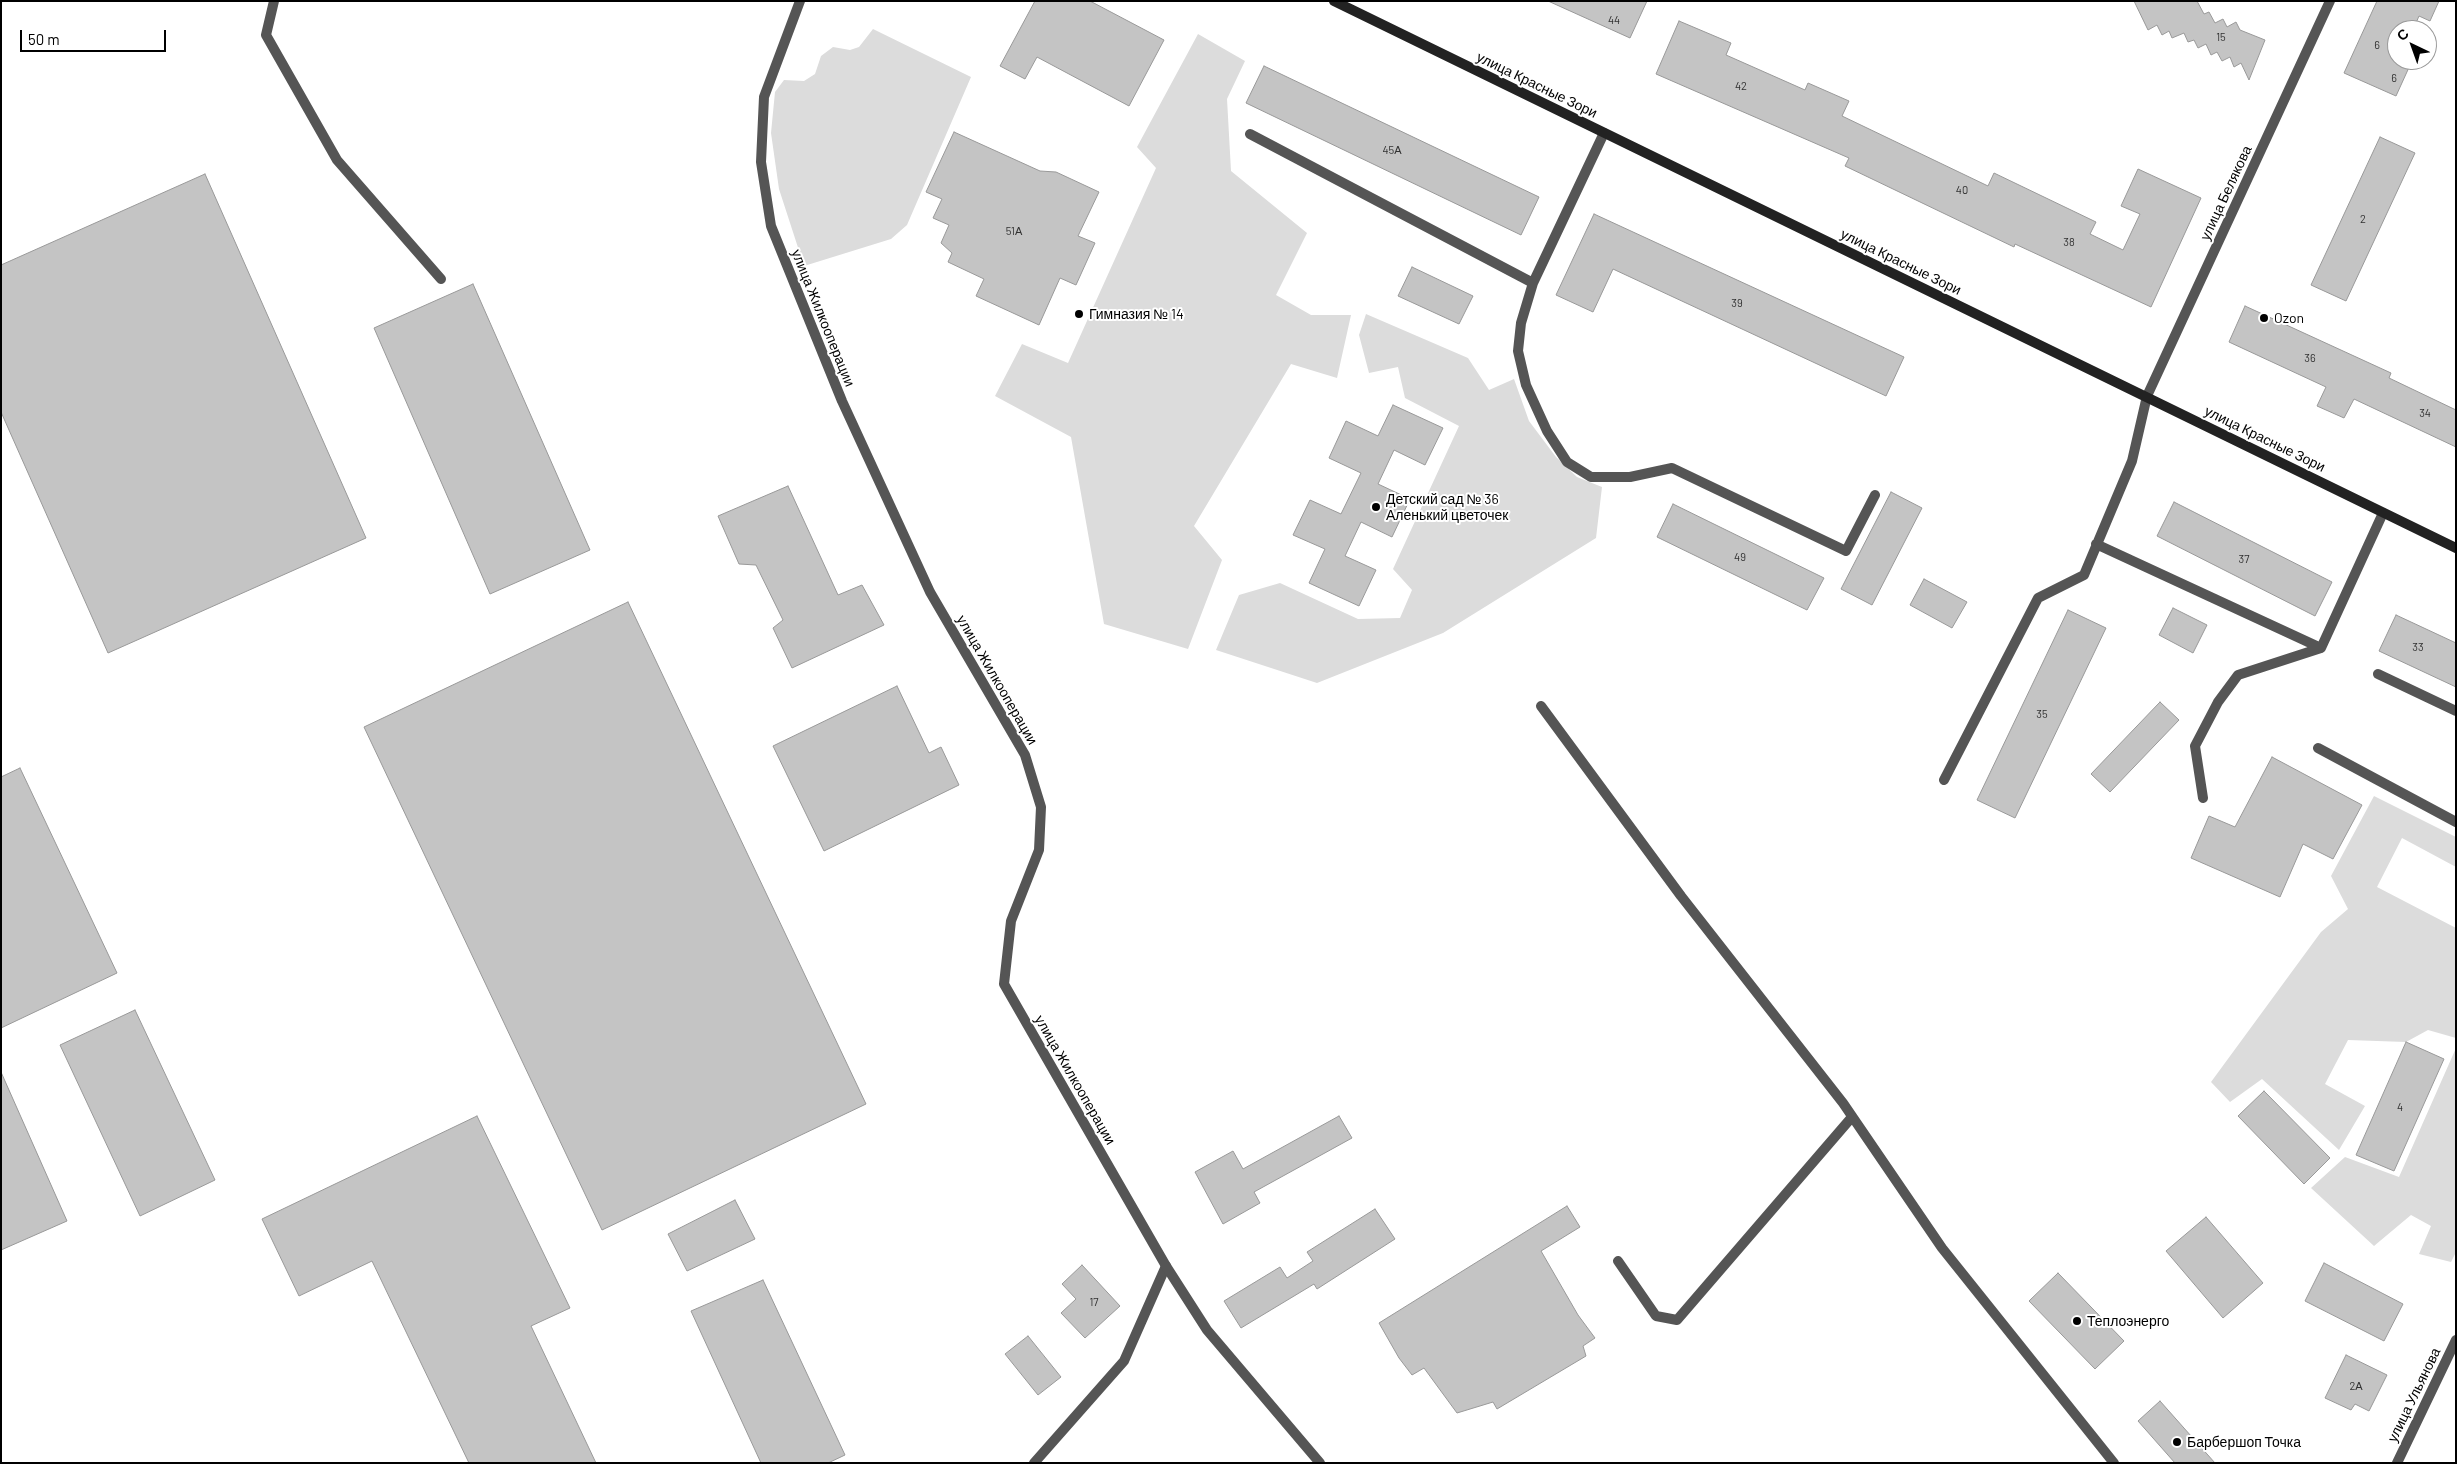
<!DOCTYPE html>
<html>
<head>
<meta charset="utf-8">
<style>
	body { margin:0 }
	#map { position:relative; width:2457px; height:1464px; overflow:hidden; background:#fff; font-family:Barlow,sans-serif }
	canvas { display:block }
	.frame { position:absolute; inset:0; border:2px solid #000; pointer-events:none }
	.north { position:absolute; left:2387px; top:20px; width:50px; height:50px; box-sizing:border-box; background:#fff; border:1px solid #999; border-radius:50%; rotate:318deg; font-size:14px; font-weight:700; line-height:20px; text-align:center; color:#000 }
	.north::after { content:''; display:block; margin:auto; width:18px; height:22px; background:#000; clip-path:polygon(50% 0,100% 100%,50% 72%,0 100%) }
	.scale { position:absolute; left:20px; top:30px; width:146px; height:22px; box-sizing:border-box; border:2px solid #000; border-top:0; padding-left:6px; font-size:15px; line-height:18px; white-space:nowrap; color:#000; -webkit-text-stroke:4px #fff; paint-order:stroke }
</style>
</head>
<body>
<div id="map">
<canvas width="2457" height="1464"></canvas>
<div class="frame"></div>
<div class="north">С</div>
<div class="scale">50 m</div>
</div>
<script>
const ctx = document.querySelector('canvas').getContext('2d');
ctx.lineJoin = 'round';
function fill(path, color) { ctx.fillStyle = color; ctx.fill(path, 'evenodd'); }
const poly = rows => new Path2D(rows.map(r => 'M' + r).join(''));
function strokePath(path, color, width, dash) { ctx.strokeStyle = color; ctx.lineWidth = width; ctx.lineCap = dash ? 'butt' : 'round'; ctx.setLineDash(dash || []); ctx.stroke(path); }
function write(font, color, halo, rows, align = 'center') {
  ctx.font = font + ' Barlow,sans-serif'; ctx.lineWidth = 4; ctx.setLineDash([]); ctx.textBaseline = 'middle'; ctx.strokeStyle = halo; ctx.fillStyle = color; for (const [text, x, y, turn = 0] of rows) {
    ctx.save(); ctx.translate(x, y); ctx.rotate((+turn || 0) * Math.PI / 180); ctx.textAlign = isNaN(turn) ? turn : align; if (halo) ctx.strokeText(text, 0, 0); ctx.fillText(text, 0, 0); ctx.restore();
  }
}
const green = poly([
	[873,29,971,77,907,225,891,239,804,266,779,189,771,133,775,92,784,80,804,81,815,74,821,56,833,47,850,50,859,47],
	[1198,34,1245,61,1227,99,1231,171,1307,233,1276,295,1311,315,1351,315,1337,378,1291,364,1194,526,1222,560,1188,649,1104,624,1071,437,995,396,1022,344,1068,363,1156,168,1137,147],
	[1366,314,1468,358,1489,390,1514,379,1529,421,1556,457,1577,477,1602,487,1596,538,1443,633,1317,683,1216,650,1239,595,1280,583,1358,619,1400,618,1412,590,1393,569,1459,426,1405,398,1398,367,1369,373,1359,335],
	[2374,796,2456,837,2456,867,2402,838,2377,887,2456,928,2456,1038,2428,1030,2406,1042,2348,1040,2325,1084,2365,1106,2339,1150,2262,1079,2230,1102,2211,1082,2321,932,2348,909,2331,876],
	[2456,1048,2456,1252,2451,1262,2419,1254,2431,1226,2411,1215,2374,1246,2311,1188,2345,1157,2399,1177]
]);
const building = poly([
	[1035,1,1090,1,1164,40,1129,106,1037,57,1025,79,1000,66,1035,1],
	[1548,1,1647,1,1630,38,1548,1],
	[2134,1,2197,1,2204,14,2209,12,2215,23,2223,19,2227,27,2236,22,2240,30,2265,40,2249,80,2241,63,2234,67,2230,57,2222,61,2217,52,2211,55,2206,44,2198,48,2194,40,2188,42,2184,33,2172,38,2169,31,2162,35,2157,25,2148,30,2134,1],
	[2377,1,2439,1,2430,21,2419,16,2413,30,2397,30,2397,60,2411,63,2396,96,2344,73,2377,1],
	[1679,21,1731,43,1726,55,1805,90,1808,83,1849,101,1842,116,1988,186,1994,173,2096,222,2090,234,2123,250,2140,214,2121,206,2138,169,2201,198,2151,307,2015,244,2014,247,1845,166,1849,158,1656,74,1679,21],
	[1264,66,1539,197,1521,235,1246,103,1264,66],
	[954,132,1040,171,1056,172,1099,192,1078,236,1095,243,1076,285,1060,278,1039,325,976,296,984,279,948,262,952,253,941,243,949,225,933,218,942,199,926,192,954,132],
	[2380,137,2415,153,2346,301,2311,285,2380,137],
	[205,174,366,538,108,653,1,412,1,265,205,174],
	[1594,214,1904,357,1886,396,1613,269,1593,312,1556,295,1594,214],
	[1412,267,1473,296,1459,324,1398,296,1412,267],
	[473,284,590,550,490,594,374,328,473,284],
	[2245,306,2391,373,2389,378,2456,410,2456,447,2354,399,2344,418,2317,406,2326,387,2229,342,2245,306],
	[1393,405,1443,428,1425,465,1394,450,1378,484,1410,499,1392,537,1361,522,1345,556,1376,570,1359,606,1309,583,1325,549,1293,535,1310,500,1341,514,1361,473,1329,458,1346,421,1378,436,1393,405],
	[788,486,838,595,862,585,884,625,792,668,773,628,783,620,756,565,739,564,718,516,788,486],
	[1891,492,1922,508,1872,605,1841,589,1891,492],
	[2174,502,2332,582,2315,616,2157,536,2174,502],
	[1673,504,1824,578,1807,610,1657,537,1673,504],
	[1924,579,1967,602,1952,628,1910,605,1924,579],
	[628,602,866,1104,602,1230,364,727,628,602],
	[2173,608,2207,625,2193,653,2159,635,2173,608],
	[2068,610,2106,628,2015,818,1977,800,2068,610],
	[2396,615,2456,643,2456,687,2379,651,2396,615],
	[897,686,929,753,941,747,959,785,824,851,773,746,897,686],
	[2160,702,2179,720,2110,792,2091,774,2160,702],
	[2272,757,2362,805,2333,859,2303,844,2280,897,2191,858,2209,816,2235,827,2272,757],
	[20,768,117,973,1,1028,1,777,20,768],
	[135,1010,215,1180,140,1216,60,1045,135,1010],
	[2406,1042,2444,1059,2394,1171,2356,1155,2406,1042],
	[1,1072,67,1221,1,1250,1,1072],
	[2264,1091,2330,1158,2304,1184,2238,1116,2264,1091],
	[477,1116,570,1308,531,1326,596,1463,469,1463,372,1261,299,1296,262,1219,477,1116],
	[1339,1116,1352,1138,1254,1192,1260,1203,1223,1224,1195,1172,1233,1151,1243,1169,1339,1116],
	[735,1200,755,1239,687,1271,668,1234,735,1200],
	[1567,1206,1580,1227,1541,1251,1578,1315,1595,1338,1583,1346,1586,1356,1497,1409,1493,1402,1457,1413,1424,1368,1412,1375,1399,1358,1379,1323,1567,1206],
	[1375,1209,1395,1239,1317,1289,1314,1284,1241,1328,1224,1301,1280,1267,1287,1278,1313,1261,1307,1252,1375,1209],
	[2206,1217,2263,1283,2223,1318,2166,1251,2206,1217],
	[2324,1263,2403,1304,2384,1341,2305,1301,2324,1263],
	[1082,1265,1120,1306,1085,1338,1061,1313,1076,1299,1062,1284,1082,1265],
	[2058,1273,2124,1341,2095,1369,2029,1301,2058,1273],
	[763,1280,845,1455,828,1463,761,1463,691,1311,763,1280],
	[1028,1336,1061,1377,1038,1395,1005,1354,1028,1336],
	[2346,1355,2387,1375,2369,1411,2355,1404,2351,1410,2325,1398,2346,1355],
	[2160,1401,2215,1463,2175,1463,2138,1421,2160,1401]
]);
const service = poly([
	[274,1,266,35,337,160,441,279],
	[1250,134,1533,283,1604,133],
	[1533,283,1521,323,1518,351,1526,385,1547,431,1567,462,1591,477,1630,477,1672,468,1846,551,1875,495],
	[2096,544,2321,648,2383,513],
	[2378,674,2456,711],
	[1541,706,1681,896,1843,1103,1942,1248,2114,1463],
	[2318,748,2456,822],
	[1944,780,2038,598,2084,575,2132,461,2147,396],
	[2203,798,2195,746,2218,702,2238,675,2321,648],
	[1618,1261,1656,1316,1677,1320,1852,1117],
	[1034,1463,1124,1361,1166,1266]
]);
const minor = poly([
	[800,1,764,97,761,162,771,226,842,401,930,592,1025,755,1041,807,1039,850,1011,921,1004,984,1166,1266,1207,1330,1320,1463],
	[2147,396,2330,1],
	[2397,1463,2456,1340]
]);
const secondary = poly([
	[1334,1,2456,548]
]);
const markers = [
	[1079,314,5,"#000"],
	[2264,318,5,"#000"],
	[1376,507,5,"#000"],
	[2077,1321,5,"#000"],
	[2177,1442,5,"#000"]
];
const numberNames = [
	["44",1614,20],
	["15",2221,37],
	["6",2377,45],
	["6",2394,78],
	["42",1741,86],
	["45А",1392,150],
	["40",1962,190],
	["2",2363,219],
	["51А",1014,231],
	["38",2069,242],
	["39",1737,303],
	["36",2310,358],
	["34",2425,413],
	["49",1740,557],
	["37",2244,559],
	["33",2418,647],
	["35",2042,714],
	["4",2400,1107],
	["17",1094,1302],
	["2А",2356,1386]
];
const streetNames = [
	["улица Красные Зори",1537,85,26],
	["улица Белякова",2226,193,-65],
	["улица Красные Зори",1901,262,26],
	["улица Жилкооперации",823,318,68],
	["улица Красные Зори",2265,439,26],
	["улица Жилкооперации",997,680,60],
	["улица Жилкооперации",1075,1080,60],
	["улица Ульянова",2414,1395,-64]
];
const poiNames = [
	["Гимназия № 14",1089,314],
	["Ozon",2274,318],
	["Детский сад № 36",1386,499],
	["Аленький цветочек",1386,515],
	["Теплоэнерго",2087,1321],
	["Барбершоп Точка",2187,1442]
];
fill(green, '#dcdcdc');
fill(building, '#c4c4c4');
strokePath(building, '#999', 1);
strokePath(service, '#555', 10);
strokePath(minor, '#555', 10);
strokePath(secondary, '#222', 10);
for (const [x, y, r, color] of markers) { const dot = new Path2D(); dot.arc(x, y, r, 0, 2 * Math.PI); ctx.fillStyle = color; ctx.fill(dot); strokePath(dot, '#fff', 2); }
write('11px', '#313131', null, numberNames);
write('14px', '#000', '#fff', streetNames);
write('14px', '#000', '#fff', poiNames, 'left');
</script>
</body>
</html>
